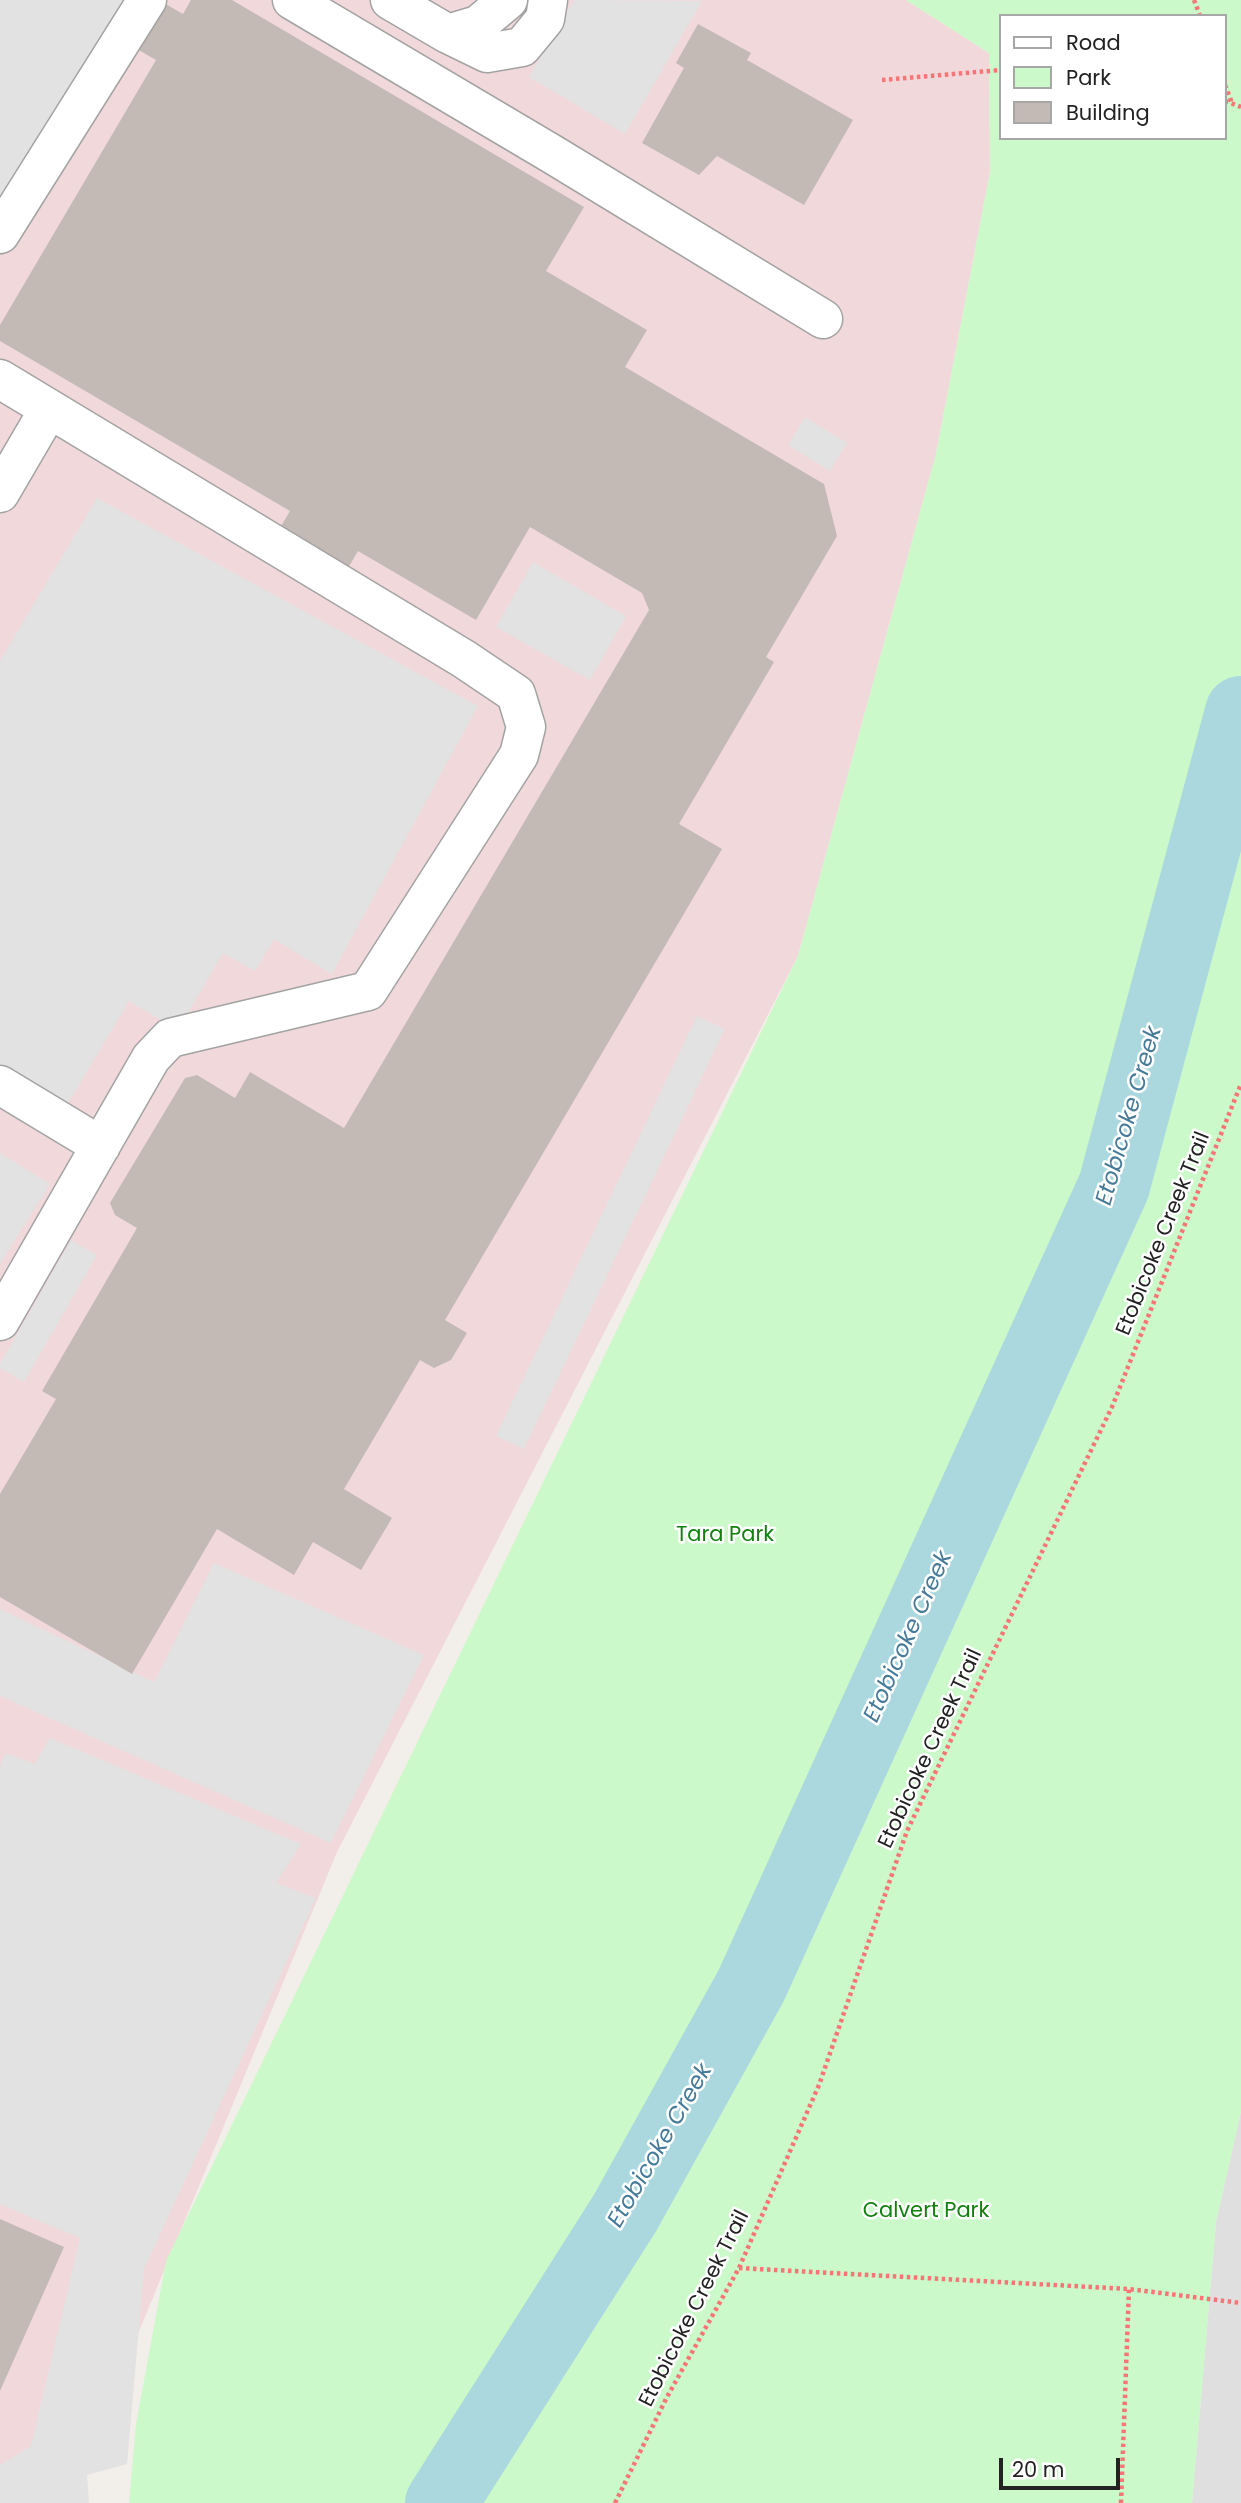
<!DOCTYPE html>
<html>
<head>
<meta charset="utf-8">
<style>
	body { margin:0 }
	#map { position:relative; width:1241px; height:2503px; overflow:hidden; background:#f2eee9; font-family:Poppins,sans-serif }
	canvas { display:block }
	.legend { position:absolute; left:999px; top:14px; width:228px; height:126px; box-sizing:border-box; background:#fff; border:2px solid #a7a7a7; margin:0; padding:9px 12px; list-style:none; font-size:21px; color:#222 }
	.legend li { display:flex; align-items:center; gap:14px; height:35px }
	.legend b { width:35px; border:2px solid #a7a7a7 }
	.scale { position:absolute; left:999px; top:2458px; width:121px; height:32px; box-sizing:border-box; border:4px solid #222; border-top:0; padding-left:9px; font-size:21px; line-height:24px; white-space:nowrap; color:#222; -webkit-text-stroke:5px #fff; paint-order:stroke }
</style>
</head>
<body>
<div id="map">
<canvas width="1241" height="2503"></canvas>
<ul class="legend">
<li><b style="height:9px;background:#fff"></b>Road</li>
<li><b style="height:19px;background:#cbf9c9"></b>Park</li>
<li><b style="height:19px;background:#c3b9b5"></b>Building</li>
</ul>
<div class="scale">20 m</div>
</div>
<script>
const ctx = document.querySelector('canvas').getContext('2d');
ctx.lineJoin = 'round';
function fill(path, color) { ctx.fillStyle = color; ctx.fill(path, 'evenodd'); }
const poly = rows => new Path2D(rows.map(r => 'M' + r).join(''));
function strokePath(path, color, width, dash) { ctx.strokeStyle = color; ctx.lineWidth = width; ctx.lineCap = dash ? 'butt' : 'round'; ctx.setLineDash(dash || []); ctx.stroke(path); }
function write(font, color, halo, rows, align = 'center') {
  ctx.font = font + ' Poppins,sans-serif'; ctx.lineWidth = 5; ctx.setLineDash([]); ctx.textBaseline = 'middle'; ctx.strokeStyle = halo; ctx.fillStyle = color; for (const [text, x, y, turn = 0] of rows) {
    ctx.save(); ctx.translate(x, y); ctx.rotate((+turn || 0) * Math.PI / 180); ctx.textAlign = isNaN(turn) ? turn : align; if (halo) ctx.strokeText(text, 0, 0); ctx.fillText(text, 0, 0); ctx.restore();
  }
}
const residential = poly([
	[1241,2111,1241,2503,1192,2503,1216,2222]
]);
const commercial = poly([
	[0,0,906,0,989,53,990,172,936,454,798,956,337,1852,80,2474,0,2503]
]);
const park = poly([
	[906,0,1241,0,1241,2111,1216,2222,1192,2503,129,2503,136,2424,166,2261,798,956,936,454,990,172,989,53],
	[1001,16,1225,16,1225,138,1001,138]
]);
const parking = poly([
	[0,0,126,0,0,206],
	[574,0,702,1,625,134,529,77],
	[805,417,847,443,830,471,788,445],
	[97,498,478,706,332,974,274,939,255,971,223,953,178,1030,129,1001,60,1117,0,1081,0,661],
	[533,562,626,616,590,680,496,627],
	[697,1016,725,1029,524,1449,496,1436],
	[0,1153,50,1184,0,1264],
	[71,1240,97,1255,24,1382,0,1368,0,1364],
	[214,1563,424,1655,331,1843,0,1696,0,1609,154,1682],
	[50,1738,301,1844,276,1883,316,1898,144,2269,127,2464,87,2475,89,2503,0,2503,0,2465,31,2446,80,2238,0,2204,0,1766,6,1753,35,1764]
]);
const river = poly([
	[441,2503,625,2213,751,1986,1114,1186,1241,712]
]);
const building = poly([
	[191,0,232,0,584,207,546,271,647,330,625,367,824,484,837,536,766,657,774,662,679,824,722,849,445,1320,467,1333,451,1360,434,1368,420,1360,344,1489,392,1518,361,1570,313,1542,294,1575,217,1529,132,1674,0,1597,0,1494,56,1399,42,1391,137,1228,115,1215,110,1203,185,1078,197,1075,235,1098,250,1072,344,1128,649,610,642,593,530,527,476,620,358,551,348,568,280,528,290,511,0,341,0,325,156,60,137,49,164,3,183,14],
	[698,24,751,53,747,60,853,120,804,205,717,156,699,175,642,143,684,68,676,63],
	[0,2219,64,2247,0,2391]
]);
const path = poly([
	[1194,0,1200,16],
	[882,80,1001,70],
	[1225,85,1232,103],
	[1225,101,1241,107],
	[739,2268,1129,2289,1241,2303],
	[615,2503,667,2397,739,2268,819,2085,907,1831,1112,1407,1241,1084],
	[1121,2503,1129,2289]
]);
const minor = poly([
	[292,0,552,154,823,319],
	[390,0,448,34,478,25,508,0],
	[448,34,487,53,522,47,545,19,548,0],
	[0,234,147,0],
	[0,379,464,659,516,694,526,727,519,755,368,991,170,1038,151,1058,0,1321],
	[0,493,49,409],
	[0,1085,101,1146]
]);
const streetNames = [
	["Etobicoke Creek Trail",1164,1234,-68],
	["Etobicoke Creek Trail",931,1749,-65],
	["Etobicoke Creek Trail",695,2309,-63]
];
const parkNames = [
	["Tara Park",725,1536],
	["Calvert Park",926,2212]
];
const waterNames = [
	["Etobicoke Creek",1130,1116,-74],
	["Etobicoke Creek",909,1637,-66],
	["Etobicoke Creek",661,2146,-60]
];
fill(residential, '#e0dfdf');
fill(commercial, '#f1d9db');
fill(park, '#cbf9c9');
fill(parking, '#e2e2e2');
strokePath(river, '#abd8de', 72);
fill(building, '#c3b9b5');
strokePath(minor, '#a3a3a3', 41);
strokePath(path, '#f77577', 4.5, [3.5, 3.5]);
strokePath(minor, '#fff', 38);
write('21px', '#222', '#fff', streetNames);
write('21px', '#13810f', '#fff', parkNames);
write('italic 23px', '#467a99', '#fff', waterNames);
</script>
</body>
</html>
